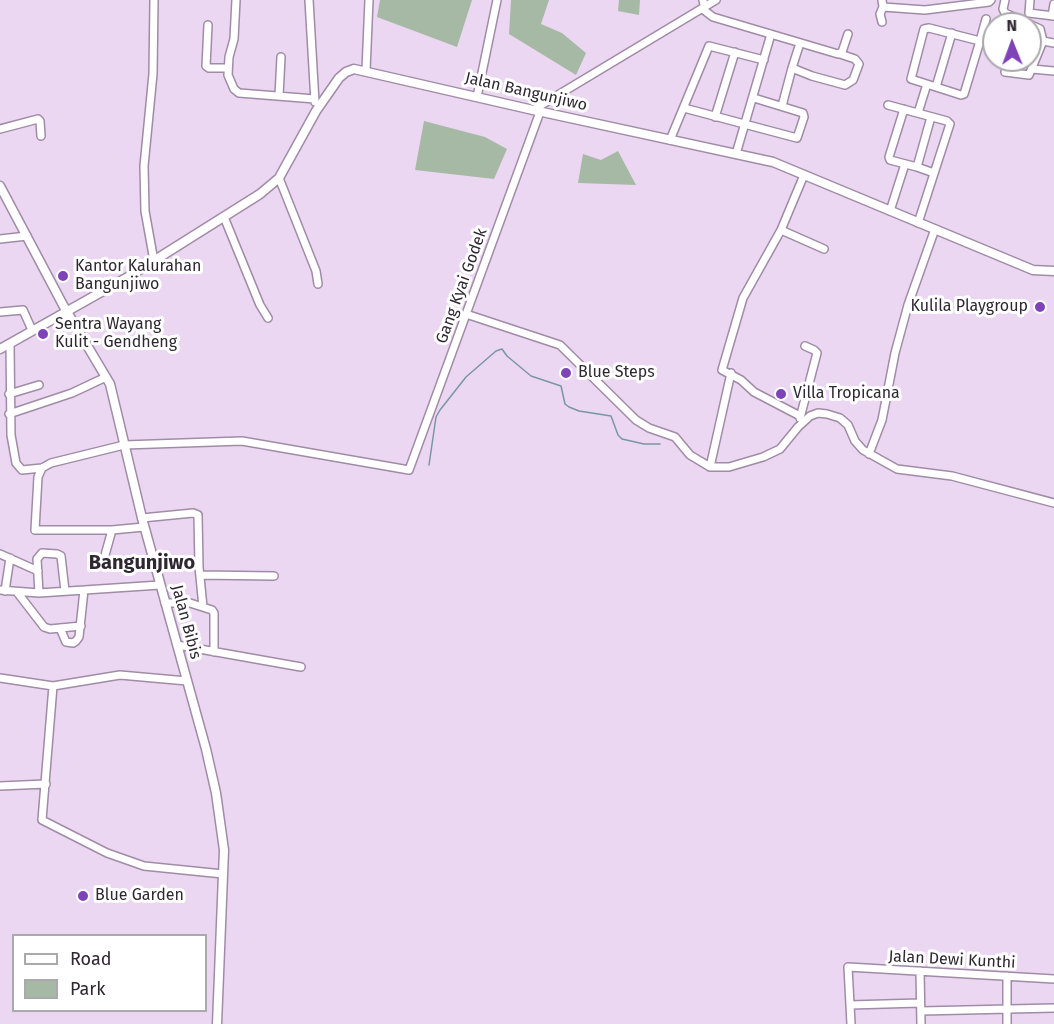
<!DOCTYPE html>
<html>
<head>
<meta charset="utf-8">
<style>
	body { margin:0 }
	#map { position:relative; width:1054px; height:1024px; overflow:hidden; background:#ecd7f3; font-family:"Fira Sans",sans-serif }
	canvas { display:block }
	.legend { position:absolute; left:12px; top:934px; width:195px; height:78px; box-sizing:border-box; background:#fff; border:2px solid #aca9ad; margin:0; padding:8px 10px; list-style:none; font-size:18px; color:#2f2731 }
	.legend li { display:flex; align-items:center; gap:12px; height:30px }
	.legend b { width:30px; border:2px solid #aca9ad }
	.north { position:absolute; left:982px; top:12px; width:60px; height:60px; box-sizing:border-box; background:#fff; border:2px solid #aca9ad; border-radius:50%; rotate:359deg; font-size:16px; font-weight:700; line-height:24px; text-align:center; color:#2f2731 }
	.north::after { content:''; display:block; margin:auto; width:21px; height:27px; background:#7f43b9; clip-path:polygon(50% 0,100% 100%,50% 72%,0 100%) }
</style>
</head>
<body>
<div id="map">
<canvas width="1054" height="1024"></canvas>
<ul class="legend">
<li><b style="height:8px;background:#fff"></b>Road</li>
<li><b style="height:16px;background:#a6b9a4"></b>Park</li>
</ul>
<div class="north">N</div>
</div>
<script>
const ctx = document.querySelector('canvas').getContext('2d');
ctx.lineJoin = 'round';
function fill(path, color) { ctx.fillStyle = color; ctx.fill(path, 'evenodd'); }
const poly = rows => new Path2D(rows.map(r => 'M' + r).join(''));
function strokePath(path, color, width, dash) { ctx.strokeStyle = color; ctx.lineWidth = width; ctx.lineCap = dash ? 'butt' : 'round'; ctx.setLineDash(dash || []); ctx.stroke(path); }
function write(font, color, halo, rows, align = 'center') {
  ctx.font = font + ' "Fira Sans",sans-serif'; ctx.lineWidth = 6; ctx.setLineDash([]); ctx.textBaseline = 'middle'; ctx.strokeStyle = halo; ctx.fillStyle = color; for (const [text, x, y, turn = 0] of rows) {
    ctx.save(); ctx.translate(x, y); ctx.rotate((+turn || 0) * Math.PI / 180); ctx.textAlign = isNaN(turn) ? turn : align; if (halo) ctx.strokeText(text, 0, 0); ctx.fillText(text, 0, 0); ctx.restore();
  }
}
const green = poly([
	[380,0,472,0,457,47,377,17],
	[511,0,549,0,541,24,562,33,586,53,576,75,509,34],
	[619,0,640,0,639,15,618,11],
	[424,121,485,137,507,149,494,179,415,170],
	[618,151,636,185,578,183,583,154,601,160]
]);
const stream = poly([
	[429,465,436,417,440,410,466,377,496,351,502,349,507,356,531,376,561,386,565,404,569,407,579,411,611,416,618,435,622,439,644,444,660,444]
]);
const minor = poly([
	[236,0,234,39,229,57,228,75,234,89,239,93,315,99],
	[309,0,315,102],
	[703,0,705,11,713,17,838,54,842,52,848,34],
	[1005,0,1003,9,1005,13,1040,29,1043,41,1054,43],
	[1030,0,1029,13,1054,16],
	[883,7,925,10,989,2,991,0],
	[1052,16,1054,4],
	[882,22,880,14,883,7,882,0],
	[208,25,206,66,209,68,228,68],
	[980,41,929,28,924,29,911,79,961,95,964,94,980,41,986,19],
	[800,43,792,68,812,76,845,85,853,80,859,64,855,59,840,54],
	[1008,60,1005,72,1029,75,1043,41],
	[1032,69,1054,71],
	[366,70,369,0],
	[936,87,952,33],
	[279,96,281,57],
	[477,97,497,0],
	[888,105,947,121,950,124,918,223],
	[782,106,792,68],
	[684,108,797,138,804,117,803,113,754,98],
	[904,109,889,157,890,160,917,167,931,117],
	[533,110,716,0],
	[918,113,927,84],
	[715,117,735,52],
	[0,129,38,119,40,121,41,136],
	[670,140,709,46,764,60],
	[736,154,771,34],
	[917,167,934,173],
	[804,175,781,230,824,249],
	[279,178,316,271,318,284],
	[890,211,905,164],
	[224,217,260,305,268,318],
	[781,230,743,298,722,370,741,380,754,392,800,416],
	[0,239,27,236],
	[154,261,145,211,144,166,153,74,154,0],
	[0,312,23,310,32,330],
	[466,314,560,345,636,420,649,428,675,437,690,455,710,467,729,467,763,457,780,449,798,427,810,416,818,413,827,414,840,418,848,425,855,441,863,450,897,469,952,476,1054,503],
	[10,344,11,435,16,463,22,470,42,468,51,463,124,445,242,441,409,470,540,112],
	[9,394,39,385],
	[9,414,72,393,106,377],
	[800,418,817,353,814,350,805,346],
	[869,454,882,420,895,353,908,305,935,229],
	[710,467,731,373],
	[42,468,38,477,35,530,112,530,144,527],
	[142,518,193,513,198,515,199,567,203,607],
	[0,554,38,571],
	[102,566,112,530],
	[200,575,274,576],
	[0,590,39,593,160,585],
	[5,591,10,558],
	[17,592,44,627,50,629,81,626],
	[39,593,37,559,42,553,57,554,61,556,65,591],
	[165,603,190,603,212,610,214,613,214,652],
	[60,628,66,642,73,643,76,641,79,637,84,590],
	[177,645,301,667],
	[0,678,53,686,120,675,187,681],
	[53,686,42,820,107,853,144,866,223,874],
	[0,786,46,784],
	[920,971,921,1024],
	[1007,976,1007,1024],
	[850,1005,920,1003],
	[921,1011,1054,1008],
	[851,1024,848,967,1054,979]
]);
const major = poly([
	[0,186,63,305,110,384,142,518,206,749,216,793,224,850,217,1024],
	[0,349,128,277,260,194,279,178,316,111,339,78,346,72,354,69,533,110,773,162,1033,270,1054,271]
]);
const markers = [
	[63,276,6,"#7f43b9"],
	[1040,307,6,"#7f43b9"],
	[43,334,6,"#7f43b9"],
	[566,373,6,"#7f43b9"],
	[781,394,6,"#7f43b9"],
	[83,896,6,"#7f43b9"]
];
const streetNames = [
	["Jalan Bangunjiwo",526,92,13],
	["Gang Kyai Godek",462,286,-70],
	["Jalan Bibis",186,622,75],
	["Jalan Dewi Kunthi",952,960,3]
];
const poiNames = [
	["Kantor Kalurahan",75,267],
	["Bangunjiwo",75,285],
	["Kulila Playgroup",1028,307,"right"],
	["Sentra Wayang",55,325],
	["Kulit - Gendheng",55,343],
	["Blue Steps",578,373],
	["Villa Tropicana",793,394],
	["Blue Garden",95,896]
];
const quarterNames = [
	["Bangunjiwo",142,563]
];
fill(green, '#a6b9a4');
strokePath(stream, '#7896a6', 1.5);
strokePath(minor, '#a08ca6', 10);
strokePath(major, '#a08ca6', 11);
strokePath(minor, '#fff', 7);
strokePath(major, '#fff', 8);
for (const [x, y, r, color] of markers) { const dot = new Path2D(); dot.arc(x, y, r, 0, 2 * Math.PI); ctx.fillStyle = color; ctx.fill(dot); strokePath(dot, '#fff', 2); }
write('16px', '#2f2731', '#fff', streetNames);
write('16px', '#2f2731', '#fff', poiNames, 'left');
write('bold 20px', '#2f2731', '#fff', quarterNames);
</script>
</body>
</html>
